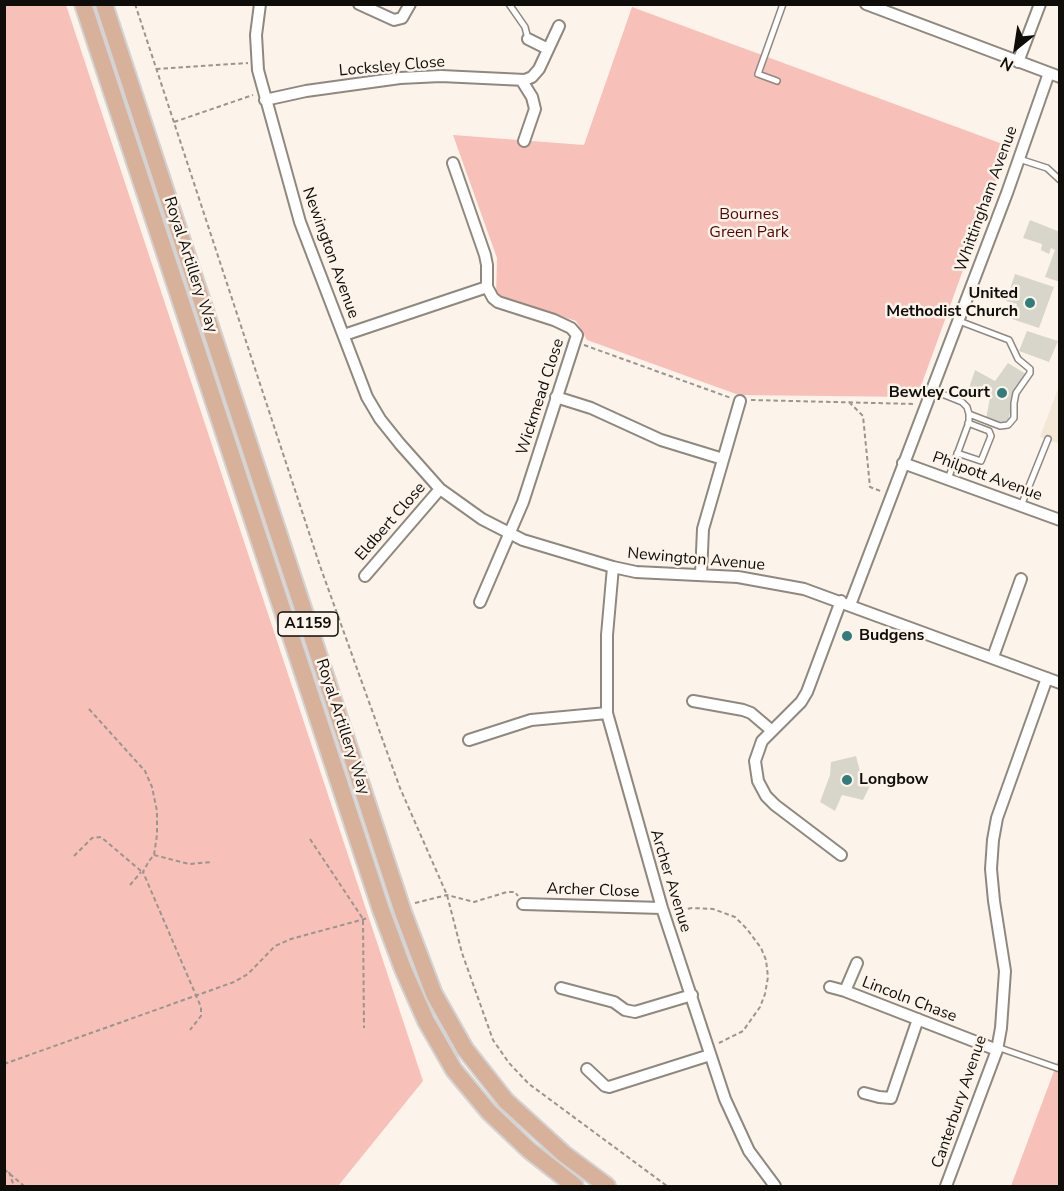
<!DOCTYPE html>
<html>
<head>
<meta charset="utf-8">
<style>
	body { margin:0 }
	#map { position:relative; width:1064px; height:1191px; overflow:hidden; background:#fcf4ea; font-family:"Nunito Sans",sans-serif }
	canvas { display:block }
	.frame { position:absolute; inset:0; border:6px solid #0f0d0a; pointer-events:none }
	.north { position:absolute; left:986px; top:18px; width:60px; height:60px; -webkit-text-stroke:4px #fcf4ea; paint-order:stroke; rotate:210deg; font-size:16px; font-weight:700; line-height:24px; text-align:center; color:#0f0d0a }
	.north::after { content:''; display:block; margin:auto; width:21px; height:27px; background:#0f0d0a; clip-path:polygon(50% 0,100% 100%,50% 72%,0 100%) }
</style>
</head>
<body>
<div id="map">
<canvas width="1064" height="1191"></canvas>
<div class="frame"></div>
<div class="north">N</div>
</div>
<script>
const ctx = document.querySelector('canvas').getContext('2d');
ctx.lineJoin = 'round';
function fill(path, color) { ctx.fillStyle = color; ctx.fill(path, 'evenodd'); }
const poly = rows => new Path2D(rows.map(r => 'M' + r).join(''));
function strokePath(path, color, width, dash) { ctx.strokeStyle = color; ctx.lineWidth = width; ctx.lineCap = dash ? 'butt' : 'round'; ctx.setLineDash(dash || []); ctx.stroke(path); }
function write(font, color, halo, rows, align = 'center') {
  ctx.font = font + ' "Nunito Sans",sans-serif'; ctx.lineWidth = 5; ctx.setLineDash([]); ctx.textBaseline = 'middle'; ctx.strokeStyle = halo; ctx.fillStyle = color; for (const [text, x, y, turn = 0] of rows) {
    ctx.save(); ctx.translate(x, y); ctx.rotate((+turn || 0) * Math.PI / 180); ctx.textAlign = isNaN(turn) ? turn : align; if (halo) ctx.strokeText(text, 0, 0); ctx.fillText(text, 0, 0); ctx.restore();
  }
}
const built = poly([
	[1059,386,1059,444,1040,437]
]);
const green = poly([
	[5,4,66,5,423,1081,338,1186,5,1186],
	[632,7,1008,146,917,397,739,395,587,340,576,321,496,295,497,258,453,135,584,145],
	[1059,1057,1059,1186,1011,1186,1054,1071]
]);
const building = poly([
	[1030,220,1060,232,1060,282,1045,277,1055,250,1051,248,1049,254,1041,250,1042,244,1023,238],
	[1015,274,1054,287,1039,328,1012,319,1017,304,1006,301],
	[1027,331,1058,341,1049,362,1019,351],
	[1008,363,1026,374,1013,394,1008,423,986,419,991,392,985,390,982,398,968,391,975,370,995,381],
	[856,756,861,775,871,784,863,800,842,795,835,811,820,802,830,775,831,762]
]);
const path = poly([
	[135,4,320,566,400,788,447,895,462,953,493,1040,509,1063,529,1084,667,1186],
	[156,69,248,63],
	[174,122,253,95],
	[584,345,731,398],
	[751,400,916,404],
	[849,402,863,416,870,487,883,492],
	[89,709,145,771,152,787,157,811,157,835,154,855,149,861,143,872,201,1007,201,1016,190,1030],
	[310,839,363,919,364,1028],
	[154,855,189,864,212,862],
	[74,856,92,838,101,837,141,871],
	[130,885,141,872],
	[415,903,447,895,474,902,507,892,515,892,518,896],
	[673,911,692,908,713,909,735,917,747,929,761,948,766,960,768,977,765,994,760,1007,743,1031,719,1043],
	[4,1064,234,982,248,974,275,946,291,939,368,918],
	[4,1169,24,1186],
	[9,1172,14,1186]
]);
const lane = poly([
	[509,4,525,27,528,39],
	[777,81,758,74,783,4],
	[1019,159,1047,168,1060,180],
	[959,321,1009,340,1018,359,1030,369,1030,373,1016,393,1014,403,1014,418,1008,425,1000,426,969,414],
	[932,390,962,402,967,407,969,414,969,422,948,479],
	[957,453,981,461,991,436,989,431,968,423],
	[1021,506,1048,439],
	[997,1047,1060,1069]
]);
const street = poly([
	[260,4,256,35,258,70,300,222,367,397,380,419,400,444,440,489,482,519,523,540,613,567,636,572,738,577,804,589,1060,683],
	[359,4,394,20,402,18,410,4],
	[866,4,1060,77],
	[528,39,548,49],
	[1018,62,1040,4],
	[522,81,532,97,535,109,524,141],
	[265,100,306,91,400,78,441,76,525,80,532,77,539,69,559,26],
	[344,335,487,287,487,265,485,255,453,163],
	[556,397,591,408,661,440,723,459],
	[903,463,1060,520],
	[613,567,607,635,607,713,662,908,725,1099,749,1151,775,1186],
	[701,575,703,529,740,401],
	[365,576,440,489],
	[480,602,523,502,577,335,571,328,554,320,498,302,493,298,487,287],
	[850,605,1007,193,1049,73],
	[993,657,1021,579],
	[693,701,743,710,751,713,771,730],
	[469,740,531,720,607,713],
	[841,855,775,805,766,796,758,781,755,761,762,741,801,702,807,692,841,601],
	[523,904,662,908],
	[830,987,845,991,997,1050],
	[561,988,614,1002,625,1010,635,1012,692,995],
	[845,991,857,963],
	[587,1069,605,1086,609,1087,710,1055],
	[864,1093,879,1097,891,1098,918,1019],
	[946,1186,997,1050,1001,1028,1005,971,994,901,991,869,993,840,997,818,1047,678]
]);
const primary = poly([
	[83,4,381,910,403,969,426,1021,454,1070,489,1112,529,1150,575,1186],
	[104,4,403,912,434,994,465,1049,506,1101,564,1154,607,1186]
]);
const markers = [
	[1030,303,6,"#337c7c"],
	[1002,393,6,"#337c7c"],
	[847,636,6,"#337c7c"],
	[847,780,6,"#337c7c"]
];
const shields = [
	[308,624,60]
];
const shieldNames = [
	["A1159",308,624]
];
const streetNames = [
	["Locksley Close",392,67,-5],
	["Whittingham Avenue",987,199,-70],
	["Newington Avenue",330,253,70],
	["Royal Artillery Way",190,265,72],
	["Wickmead Close",541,397,-72],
	["Philpott Avenue",987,477,20],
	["Eldbert Close",391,522,-49],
	["Newington Avenue",696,560,5],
	["Royal Artillery Way",342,727,72],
	["Archer Avenue",670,881,73],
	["Archer Close",593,891,2],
	["Lincoln Chase",909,1000,21],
	["Canterbury Avenue",960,1102,-71]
];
const parkNames = [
	["Bournes",749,215],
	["Green Park",749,233]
];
const poiNames = [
	["United",1018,294],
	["Methodist Church",1018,312],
	["Bewley Court",990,393],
	["Budgens",859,636,"left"],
	["Longbow",859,780,"left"]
];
fill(built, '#f3e7d6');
fill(green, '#f7c0b8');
fill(building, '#d8d6ca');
strokePath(lane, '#8f887f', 8);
strokePath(street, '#8f887f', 14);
strokePath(primary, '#d4d3d3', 20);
strokePath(path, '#9b958e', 2, [4.5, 3]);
strokePath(lane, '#fff', 5);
strokePath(street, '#fff', 10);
strokePath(primary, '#d7b199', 16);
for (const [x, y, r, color] of markers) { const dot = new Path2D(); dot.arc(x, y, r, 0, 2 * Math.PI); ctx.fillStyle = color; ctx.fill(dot); strokePath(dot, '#fcf4ea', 2); }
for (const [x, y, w] of shields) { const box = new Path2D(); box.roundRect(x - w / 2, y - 12, w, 24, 4.5); ctx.fillStyle = '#fcf4ea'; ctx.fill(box); strokePath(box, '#0f0d0a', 1.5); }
write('bold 15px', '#0f0d0a', null, shieldNames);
write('16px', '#0f0d0a', '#fcf4ea', streetNames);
write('16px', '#550304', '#fcf4ea', parkNames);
write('bold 16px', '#0f0d0a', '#fcf4ea', poiNames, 'right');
</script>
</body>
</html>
